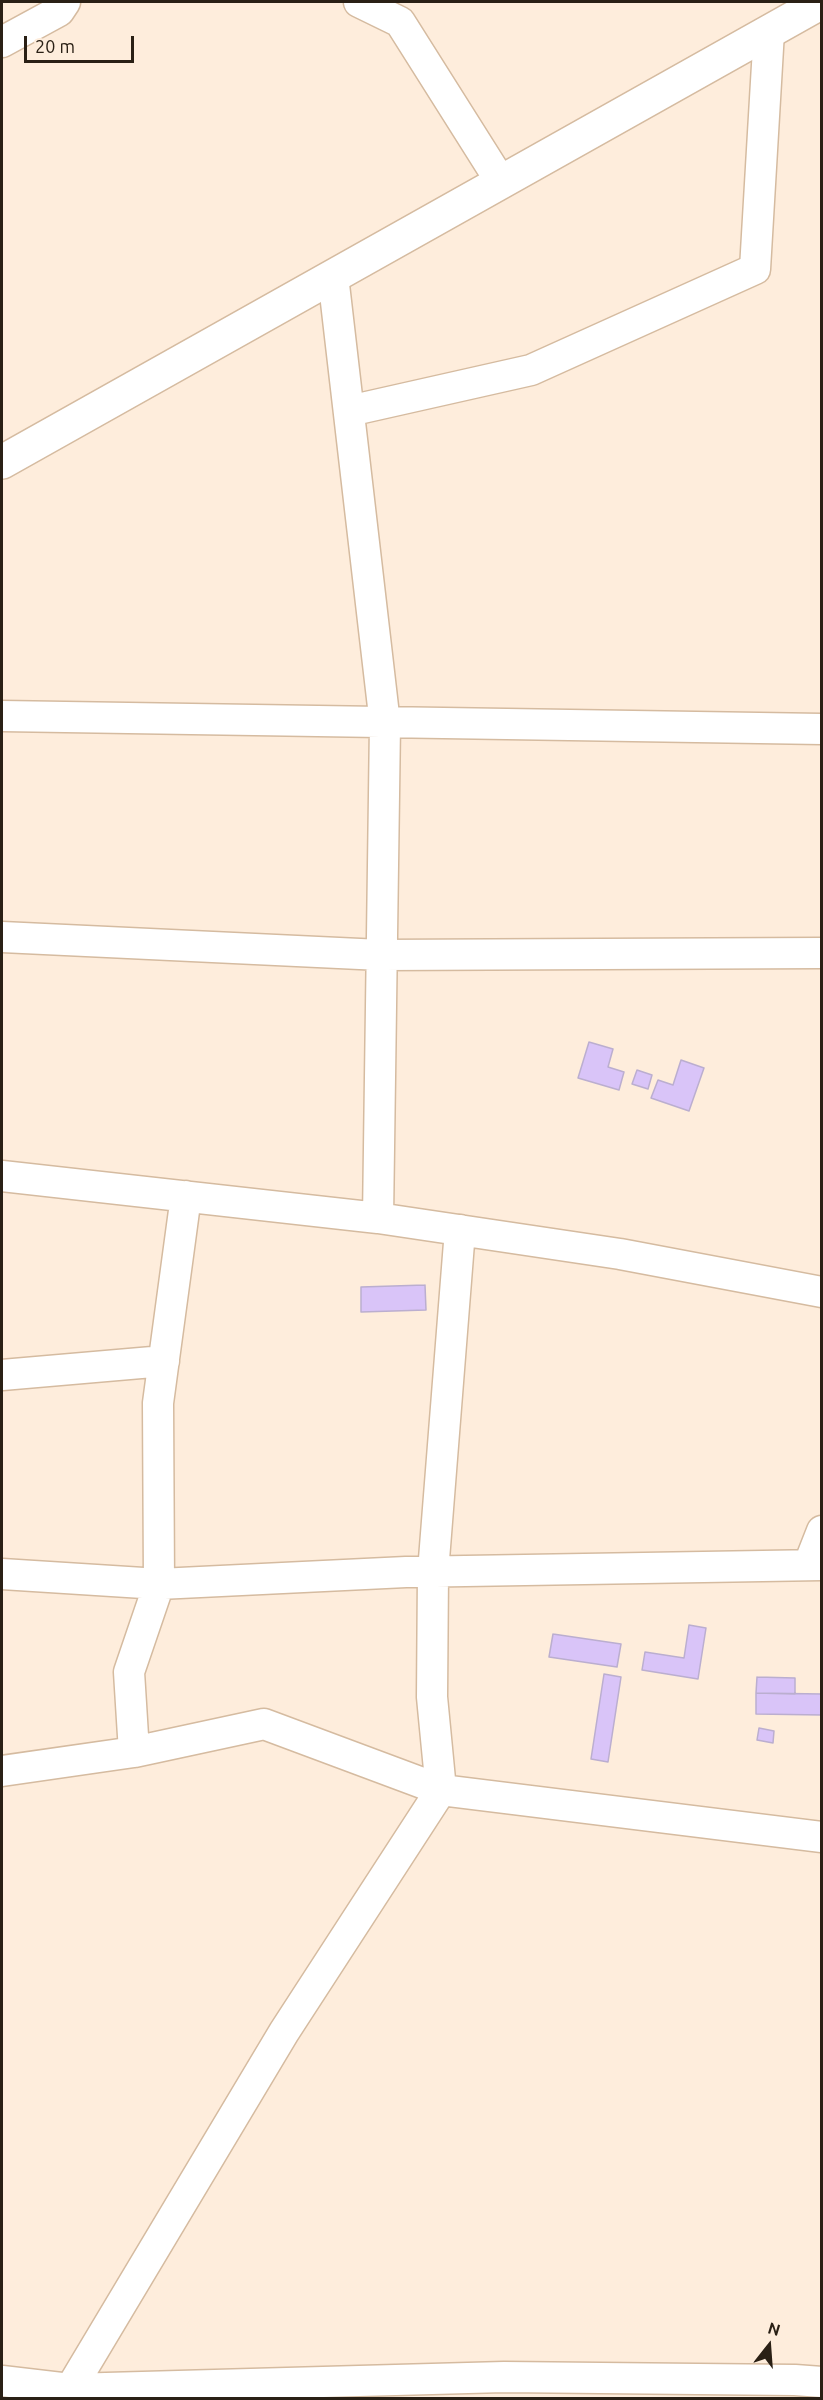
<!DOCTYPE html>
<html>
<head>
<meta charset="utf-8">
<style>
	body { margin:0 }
	#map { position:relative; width:823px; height:2400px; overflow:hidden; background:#feeddc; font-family:Ubuntu,sans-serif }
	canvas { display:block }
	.frame { position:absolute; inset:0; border:3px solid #2a2015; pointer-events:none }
	.north { position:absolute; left:739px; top:2316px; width:60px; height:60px; -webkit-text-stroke:4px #feeddc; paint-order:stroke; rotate:17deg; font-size:16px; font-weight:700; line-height:24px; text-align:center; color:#2a2015 }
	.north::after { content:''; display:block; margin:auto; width:21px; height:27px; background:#2a2015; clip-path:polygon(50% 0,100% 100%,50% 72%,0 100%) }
	.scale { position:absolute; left:24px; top:36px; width:110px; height:27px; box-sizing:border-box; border:3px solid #2a2015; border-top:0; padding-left:8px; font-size:18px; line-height:21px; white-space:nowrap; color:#2a2015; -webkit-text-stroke:4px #feeddc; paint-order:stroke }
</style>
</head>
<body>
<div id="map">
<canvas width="823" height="2400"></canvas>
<div class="frame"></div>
<div class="north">N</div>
<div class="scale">20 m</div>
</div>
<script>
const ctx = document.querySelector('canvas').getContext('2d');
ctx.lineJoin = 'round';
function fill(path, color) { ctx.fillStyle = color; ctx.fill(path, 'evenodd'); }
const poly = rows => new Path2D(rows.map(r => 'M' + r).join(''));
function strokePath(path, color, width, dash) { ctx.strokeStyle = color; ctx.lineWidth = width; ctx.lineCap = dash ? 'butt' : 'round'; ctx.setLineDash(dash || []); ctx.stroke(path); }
const building = poly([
	[589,1042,613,1049,608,1067,624,1072,619,1090,578,1078,589,1042],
	[681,1060,704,1068,689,1111,651,1098,658,1080,673,1085,681,1060],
	[637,1070,652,1075,648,1089,632,1084,637,1070],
	[425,1285,426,1310,361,1312,361,1287,425,1285],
	[689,1625,706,1628,698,1679,642,1670,645,1652,684,1658,689,1625],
	[553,1634,621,1644,617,1667,549,1657,553,1634],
	[604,1674,621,1677,608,1762,591,1759,604,1674],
	[757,1677,795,1678,795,1694,756,1693,757,1677],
	[756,1693,822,1694,822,1715,756,1714,756,1693],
	[759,1728,774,1731,773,1743,757,1740,759,1728]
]);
const minor = poly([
	[359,2,400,22,501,182],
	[2,42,59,11,65,2],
	[333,276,385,724,378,1218],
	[349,411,531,370,755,269,769,31],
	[2,716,822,729],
	[2,937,381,955,822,953],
	[2,1176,378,1218,620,1254,822,1292],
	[2,1375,164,1361],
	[809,1564,822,1531],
	[2,1574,159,1584,406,1572,822,1565],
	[134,1752,129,1672,159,1584,158,1403,186,1196],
	[2,1771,134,1752,264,1724,441,1790,822,1837],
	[2,2381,70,2389,504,2377,795,2380,822,2382],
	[65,2398,284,2032,441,1790,432,1697,433,1572,460,1230]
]);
const tertiary = poly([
	[2,462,822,2]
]);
fill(building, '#d9c4f8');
strokePath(building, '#bbaecf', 1.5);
strokePath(minor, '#d5bba0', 33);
strokePath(tertiary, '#d5bba0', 36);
strokePath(minor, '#fff', 30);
strokePath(tertiary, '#fff', 33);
</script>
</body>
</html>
